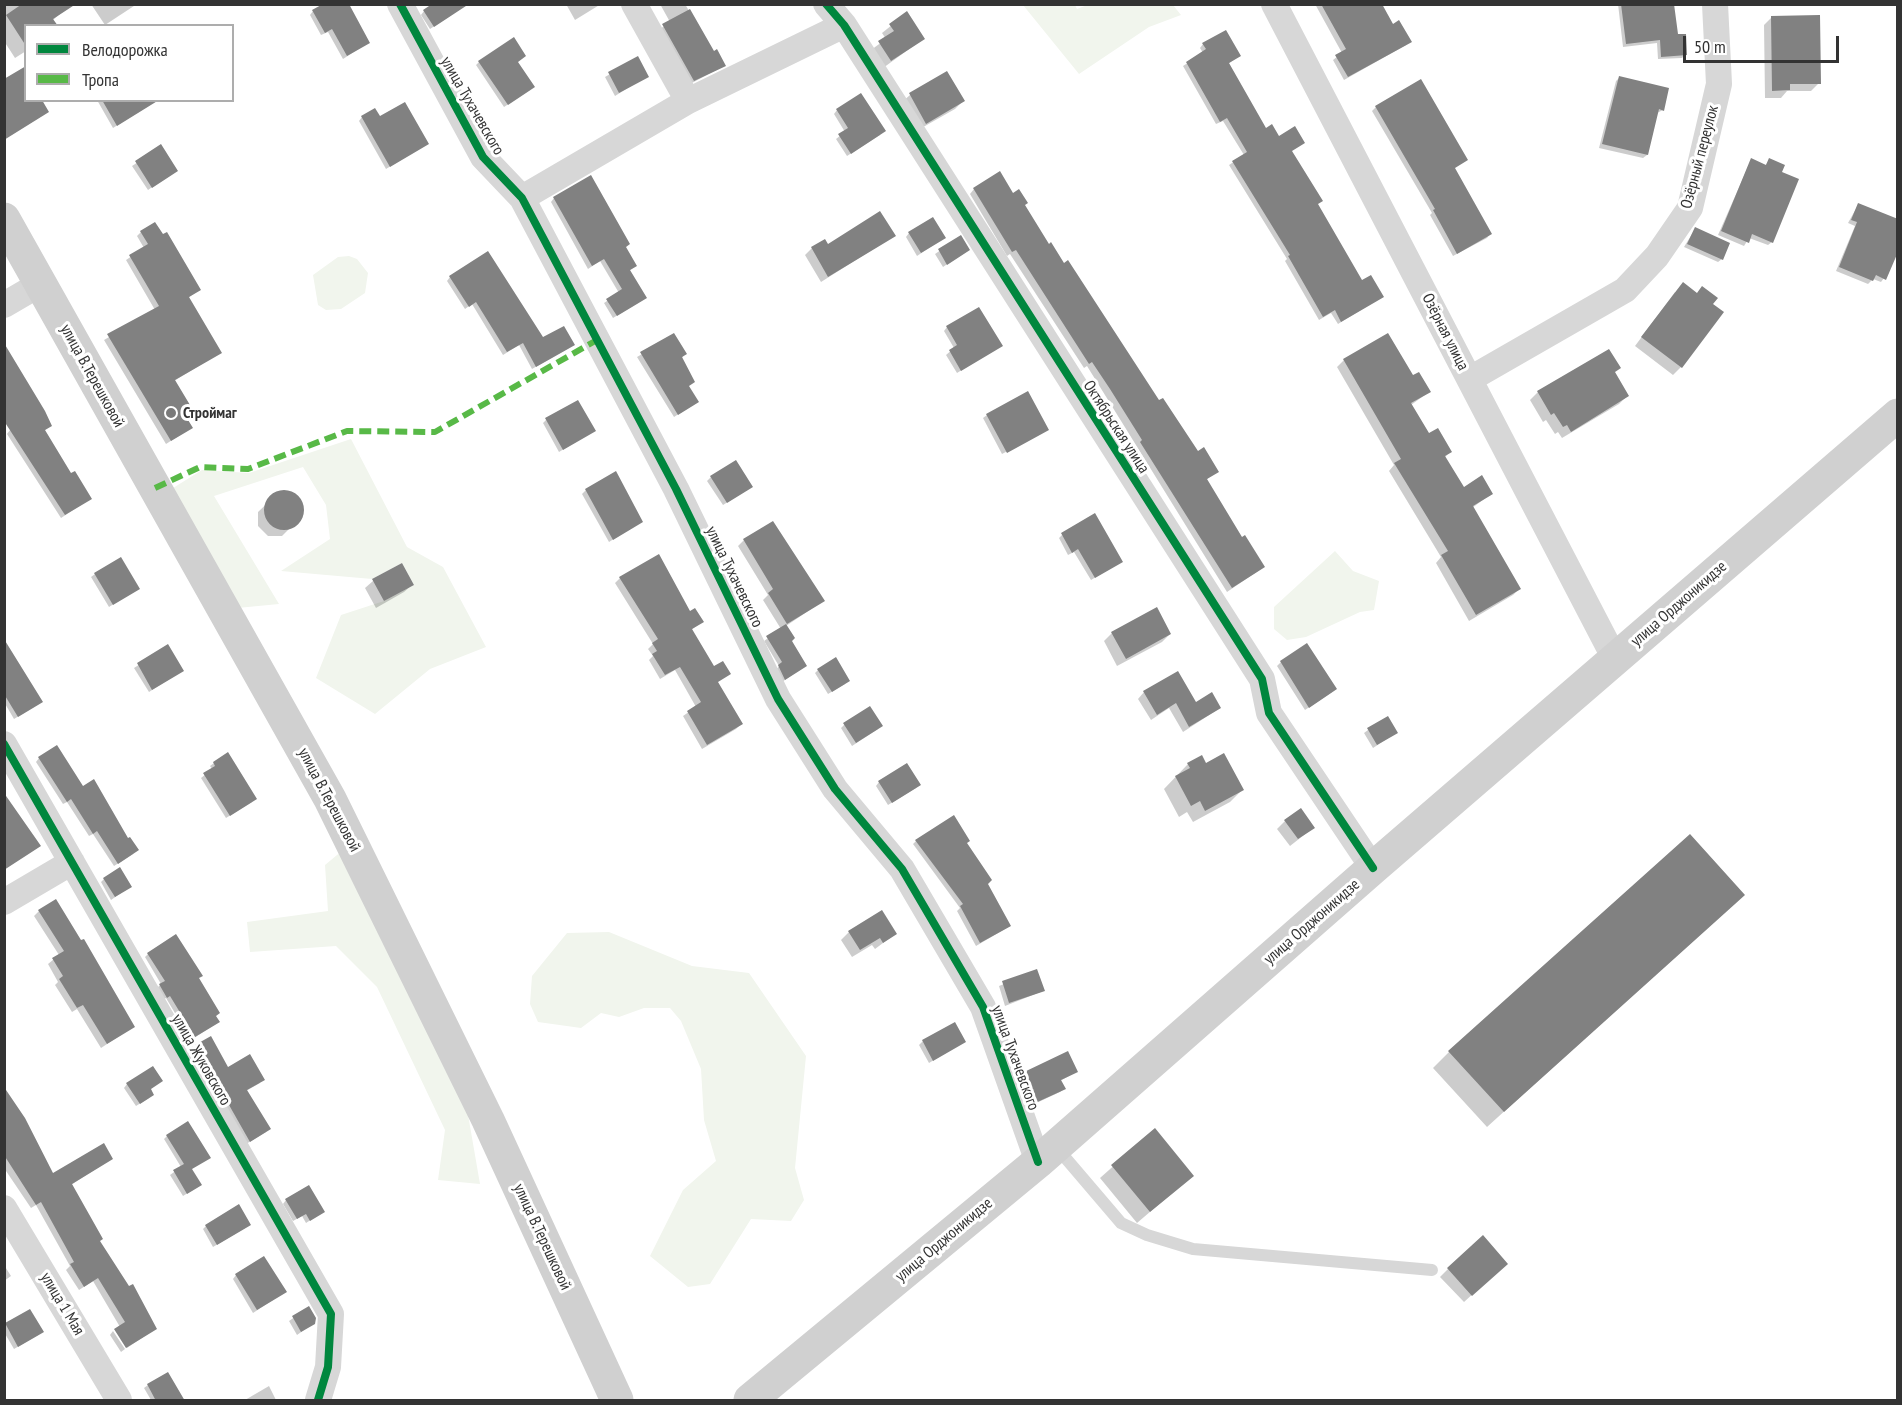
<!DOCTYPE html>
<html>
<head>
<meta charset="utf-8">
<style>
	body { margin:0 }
	#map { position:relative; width:1902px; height:1405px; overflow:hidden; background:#fff; font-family:"PT Sans Narrow",sans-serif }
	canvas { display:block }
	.frame { position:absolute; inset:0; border:6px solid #333; pointer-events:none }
	.legend { position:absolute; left:24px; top:24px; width:210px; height:78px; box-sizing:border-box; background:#fff; border:2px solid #adadad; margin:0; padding:8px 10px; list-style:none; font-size:18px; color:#333 }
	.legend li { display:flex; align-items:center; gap:12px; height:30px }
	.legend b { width:30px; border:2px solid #adadad }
	.scale { position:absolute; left:1683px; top:36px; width:156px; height:27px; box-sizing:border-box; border:3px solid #333; border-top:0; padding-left:8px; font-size:18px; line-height:21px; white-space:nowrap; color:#333; -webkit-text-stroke:4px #fff; paint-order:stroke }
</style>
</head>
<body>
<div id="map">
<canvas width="1902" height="1405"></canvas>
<div class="frame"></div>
<ul class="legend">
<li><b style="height:8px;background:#00873e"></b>Велодорожка</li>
<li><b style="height:8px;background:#58b947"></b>Тропа</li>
</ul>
<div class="scale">50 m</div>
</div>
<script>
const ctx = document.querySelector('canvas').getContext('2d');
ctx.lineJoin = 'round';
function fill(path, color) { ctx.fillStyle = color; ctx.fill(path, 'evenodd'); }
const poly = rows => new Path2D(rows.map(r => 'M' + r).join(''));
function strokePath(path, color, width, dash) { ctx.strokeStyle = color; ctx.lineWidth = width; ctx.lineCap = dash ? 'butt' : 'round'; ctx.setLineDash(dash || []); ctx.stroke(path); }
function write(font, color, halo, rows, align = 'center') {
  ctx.font = font + ' "PT Sans Narrow",sans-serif'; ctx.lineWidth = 6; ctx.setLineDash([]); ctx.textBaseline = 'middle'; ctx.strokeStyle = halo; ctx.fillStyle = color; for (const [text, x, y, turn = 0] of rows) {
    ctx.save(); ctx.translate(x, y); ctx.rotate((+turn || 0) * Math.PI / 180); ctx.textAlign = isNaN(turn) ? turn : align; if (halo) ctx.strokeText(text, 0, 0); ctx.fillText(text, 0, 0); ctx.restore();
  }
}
const green = poly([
	[1090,4,1173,5,1181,15,1149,27,1079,74,1023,5,1075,5,1077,9],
	[349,256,357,259,368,273,365,293,341,309,326,310,318,305,313,275,338,257],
	[351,439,407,547,443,567,486,647,430,669,375,714,316,678,341,615,384,601,414,585,402,563,372,579,281,571,330,539,326,505,303,467,214,496,279,604,227,609,165,493,202,470,249,473],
	[1335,551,1353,571,1379,581,1374,610,1360,612,1306,637,1287,640,1274,629,1274,607],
	[343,850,466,1103,480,1184,438,1180,445,1130,377,987,336,946,250,952,247,922,328,911,325,865],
	[609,932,692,966,749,973,806,1056,795,1168,804,1200,791,1221,751,1219,710,1284,688,1287,650,1256,683,1190,716,1161,704,1120,701,1069,681,1021,670,1008,644,1008,619,1017,601,1013,581,1028,538,1022,530,1004,532,976,567,933]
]);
const shadow = poly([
	[4,4,38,4,61,13,53,20,26,26,26,51,15,58,4,41],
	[91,4,137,4,105,25],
	[566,4,601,4,575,20],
	[660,4,685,4,713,53,724,66,690,84,660,29,670,22],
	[1315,4,1380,4,1406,45,1344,80,1333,60,1342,53],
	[1618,4,1673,4,1677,36,1686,54,1682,58,1658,59,1657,43,1623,47],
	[313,11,368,43,343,59,328,32,321,35,310,15],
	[424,11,450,16,430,29,421,15],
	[907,13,923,39,883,68,871,50,886,39,882,33],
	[1772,17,1819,83,1811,91,1787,91,1781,98,1765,98,1764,25],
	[1897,21,1898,21,1898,103,1896,103],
	[1203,44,1239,56,1228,64,1266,130,1279,138,1291,152,1316,205,1362,282,1382,297,1338,324,1331,313,1319,320,1285,261,1287,259,1229,165,1244,155,1223,121,1216,124,1183,66,1203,53,1200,48],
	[637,58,647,76,615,96,605,77],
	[479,62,517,62,530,90,504,107,476,65],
	[947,73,963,101,955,109,918,130,902,102,910,95],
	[1619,78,1663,110,1657,113,1647,155,1643,158,1599,148,1616,81],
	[97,100,135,100,140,111,113,128],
	[1376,107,1454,168,1490,234,1487,238,1453,256,1430,215,1432,213,1372,111],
	[837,110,880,135,847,156,836,139,845,132,834,114],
	[362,117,379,118,427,144,386,169,359,121],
	[161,147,176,171,148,190,132,166],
	[1751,160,1765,166,1769,160,1772,242,1768,245,1749,238,1744,246,1718,235],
	[974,189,1013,195,1023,205,1049,246,1159,402,1197,453,1217,471,1206,480,1242,539,1263,567,1258,571,1227,592,1087,366,1084,368,1010,254,1007,256,970,194],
	[554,198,625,248,636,266,629,271,641,301,613,318,604,303,619,293,600,261,588,269,551,202],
	[1858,205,1884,278,1881,282,1873,279,1868,284,1836,271,1855,226,1848,223],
	[1695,229,1722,259,1718,262,1684,247],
	[141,232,199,290,188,298,220,353,174,381,191,410,184,416,191,428,166,444,104,340,155,310,126,260,144,248,137,236],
	[909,233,944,238,917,256,906,237],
	[894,236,821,282,805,255,812,248],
	[960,237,968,250,943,267,935,254],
	[450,277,543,339,569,348,532,369,519,345,503,355,472,304,465,309,447,281],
	[1675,292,1681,367,1673,375,1635,346],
	[947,327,1001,346,957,373,946,355,954,348,944,331],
	[674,335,685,354,681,359,688,386,697,402,674,417,637,357],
	[1608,351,1614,373,1627,396,1619,404,1562,438,1558,432,1555,434,1546,420,1543,422,1530,400,1538,392],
	[1344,360,1412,377,1429,392,1411,405,1429,435,1450,452,1444,458,1463,489,1491,494,1472,508,1519,589,1513,595,1469,621,1436,563,1441,557,1389,471,1394,465,1337,367],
	[987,415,1047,430,1002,454,983,418],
	[546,420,594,431,559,452,543,423],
	[50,426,44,431,71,475,90,499,61,518,7,434,10,430],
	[711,477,747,490,723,505,707,481],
	[586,490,641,522,609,542,582,494],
	[291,493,301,503,301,517,282,536,268,536,258,526,258,512,277,494],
	[1062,535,1121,562,1091,580,1074,552,1068,555,1059,538],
	[744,540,823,601,786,626,790,641,805,666,782,682,776,670,779,666,764,641,781,629,763,600,768,595,738,546],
	[95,574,138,589,109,607,91,577],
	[620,578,690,613,702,622,691,630,714,668,729,674,711,684,741,724,736,729,702,749,683,716,696,707,675,670,660,679,649,660,653,656,648,649,653,644,615,583],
	[373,581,412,585,404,592,376,608,365,588],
	[1112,633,1170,634,1162,642,1117,666,1104,641],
	[4,644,37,705,14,719,4,702],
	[168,646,182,671,149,692,134,668],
	[1281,662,1332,692,1305,710,1277,666],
	[818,670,845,684,828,694,815,673],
	[1144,692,1195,704,1220,708,1183,732,1169,708,1151,720,1138,699],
	[844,725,878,729,852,746,841,728],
	[1368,730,1396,733,1373,748,1364,733],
	[39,758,82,788,133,854,114,866,93,834,89,836,67,802,63,804,36,762],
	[214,763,252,802,226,818,201,778,212,769,210,766],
	[1188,764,1205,765,1242,790,1230,802,1193,822,1187,812,1179,817,1164,789],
	[879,782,916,788,888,805,876,786],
	[1285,821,1313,828,1290,846,1277,829],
	[916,841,965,843,1010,926,976,946,957,911,960,908,913,844],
	[104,879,131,886,111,900,101,882],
	[1743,895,1487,1127,1433,1068,1449,1052],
	[39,911,133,1027,101,1048,77,1009,72,1012,55,985,58,982,48,964,59,955,34,916],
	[849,932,895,934,875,949,872,945,852,957,841,940],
	[148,954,198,979,215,1016,214,1025,191,1040,166,998,163,1000,156,989,161,984,145,957],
	[1036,971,1043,991,1005,1006,999,986],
	[923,1041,964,1042,929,1063,919,1045],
	[196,1046,228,1069,260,1083,246,1091,266,1132,246,1144,193,1049],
	[1076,1072,1060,1081,1064,1089,1060,1092,1030,1106,1019,1077,1023,1074],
	[161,1081,149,1090,149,1098,136,1106,124,1088,127,1084],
	[4,1089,53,1175,111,1159,71,1185,99,1241,155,1329,127,1348,116,1329,120,1327,93,1281,79,1290,66,1270,70,1266,36,1205,31,1208,4,1168],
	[1154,1130,1192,1176,1137,1223,1100,1178],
	[167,1136,191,1169,196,1188,183,1196,170,1175,181,1167,164,1139],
	[286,1200,323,1212,306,1223,302,1216,293,1221,283,1204],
	[206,1226,245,1228,213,1247,203,1229],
	[4,1265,11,1276,4,1281],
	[1448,1269,1498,1271,1464,1302,1440,1277],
	[236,1275,285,1292,253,1313,233,1279],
	[308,1308,314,1323,297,1335,289,1321],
	[30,1311,38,1335,14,1349,4,1332,4,1326],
	[113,1331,125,1349,121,1352,110,1335],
	[148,1385,183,1400,151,1400,144,1388],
	[269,1386,276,1400,244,1400,245,1400]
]);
const building = poly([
	[22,4,76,4,53,19,58,26,26,26,26,46,6,15],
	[323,4,349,4,370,43,347,56,332,29,325,33,312,10],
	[432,4,469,4,434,27,423,10],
	[1321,4,1382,4,1393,24,1399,20,1412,42,1348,77,1335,55,1346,49],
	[1621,4,1674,4,1678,34,1686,34,1687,55,1661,57,1660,40,1626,44],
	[690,9,714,51,717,49,726,66,694,81,662,24],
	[907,11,925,39,891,61,878,41,894,31,889,24],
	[1820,15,1821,84,1790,84,1790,90,1772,91,1771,16],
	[1226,30,1241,56,1229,63,1266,128,1272,124,1279,136,1295,126,1305,143,1292,151,1323,201,1318,204,1362,280,1371,275,1384,297,1341,322,1335,310,1323,317,1288,256,1290,255,1232,161,1247,152,1227,118,1220,122,1186,62,1206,49,1202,43],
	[514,37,526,56,518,62,535,87,508,105,478,61],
	[638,56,649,77,619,93,608,72],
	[26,66,26,100,42,100,49,112,4,140,4,79],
	[947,71,965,101,926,124,909,93],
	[1619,76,1669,88,1664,111,1659,109,1648,155,1602,144],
	[1421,79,1468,160,1455,168,1492,234,1457,254,1433,210,1435,209,1375,106],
	[861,93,886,131,851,154,838,134,848,128,836,109],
	[102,100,159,100,117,126],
	[405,102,429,144,390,167,361,116,375,108,380,116],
	[161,144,178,171,152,188,135,161],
	[1751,158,1766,165,1769,158,1785,165,1782,172,1799,179,1773,243,1752,234,1749,243,1721,231],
	[1000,171,1013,193,1019,189,1028,203,1025,205,1049,244,1051,242,1064,263,1068,260,1159,400,1163,398,1198,451,1204,447,1219,472,1207,479,1242,537,1245,535,1265,567,1232,588,1140,442,1142,440,1110,389,1092,362,1089,364,1016,250,1012,252,973,188],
	[591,175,630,244,626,247,637,266,630,270,647,298,617,316,606,299,622,289,604,259,592,266,553,197],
	[1858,203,1898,219,1898,252,1886,280,1876,275,1873,281,1839,267,1857,222,1851,220],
	[880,211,896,236,828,277,811,247,825,239,828,244],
	[933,217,946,238,921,253,908,232],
	[155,222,163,234,167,232,201,290,189,297,222,353,175,380,193,410,185,415,193,428,171,441,107,334,159,306,129,255,148,244,140,231],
	[1695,227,1730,243,1723,260,1687,244],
	[961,235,970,250,947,265,938,249],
	[488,251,543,337,564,326,575,345,536,367,523,343,507,352,476,302,469,307,449,276],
	[1683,282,1697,293,1702,286,1718,298,1713,304,1724,312,1682,368,1641,337],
	[979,307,1003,346,961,371,949,350,957,345,946,326],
	[674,333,687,354,682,357,695,382,689,386,699,402,678,415,640,352],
	[1388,333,1413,375,1419,372,1431,392,1411,403,1429,433,1438,428,1452,452,1445,456,1464,487,1482,475,1493,494,1473,506,1521,589,1476,615,1441,555,1448,551,1394,463,1401,459,1343,359],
	[4,343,45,411,52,426,45,430,71,473,75,471,92,499,65,515,4,421],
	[1609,349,1621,368,1615,372,1629,396,1571,432,1567,425,1563,427,1554,413,1551,415,1537,391],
	[1028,391,1049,430,1007,453,986,414],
	[578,400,596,431,563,450,545,418],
	[736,460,753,487,727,503,710,476],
	[616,471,643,522,613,540,585,489],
	'264 510a20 20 0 1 1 40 0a20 20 0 1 1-40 0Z',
	[1095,513,1123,562,1095,578,1078,549,1072,553,1061,533],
	[773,521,825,601,787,624,768,593,773,589,743,539],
	[659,554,690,611,695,608,704,622,692,629,714,666,723,661,731,674,718,682,743,724,707,745,687,711,701,702,680,667,665,675,652,654,657,651,652,643,658,639,619,577],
	[121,557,140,589,113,605,94,573],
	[402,563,414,585,384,601,372,579],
	[1157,607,1171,634,1126,659,1111,632],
	[786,624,795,638,792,641,807,666,785,680,778,665,782,662,766,636],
	[4,639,43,702,18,717,4,694],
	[1307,643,1337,689,1309,708,1280,661],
	[168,644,184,671,152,690,137,663],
	[836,657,850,681,832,692,817,669],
	[1178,671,1196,702,1212,692,1221,708,1189,727,1176,703,1157,715,1143,691],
	[870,706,883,726,856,743,843,723],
	[1388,716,1398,733,1377,745,1367,728],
	[57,745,83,786,94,779,128,838,130,837,139,850,118,864,97,831,93,834,71,799,67,802,38,757],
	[228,752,257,799,230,816,203,773,215,766,213,762],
	[1224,753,1244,790,1205,811,1200,801,1191,806,1175,776,1190,768,1187,763,1202,755,1206,763],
	[907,763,921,785,892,803,878,781],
	[4,793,41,846,4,870],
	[1301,808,1315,828,1298,839,1284,820],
	[954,815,970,841,967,843,992,880,988,884,1011,926,980,943,960,906,963,904,915,840],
	[1690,834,1745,895,1504,1112,1448,1051],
	[120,867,132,887,115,897,103,878],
	[56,899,81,940,84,939,135,1027,107,1044,83,1005,77,1008,59,979,63,976,52,958,64,951,38,910],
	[882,910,897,934,883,943,880,938,860,950,848,931],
	[176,934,203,976,199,978,220,1013,216,1016,220,1022,195,1037,170,996,167,998,159,984,165,981,147,953],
	[1037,969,1045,991,1009,1003,1002,981],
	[955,1022,966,1042,933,1061,922,1040],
	[211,1036,228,1067,250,1054,265,1080,247,1090,271,1129,250,1142,195,1045],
	[1068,1051,1078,1072,1061,1080,1066,1089,1033,1104,1022,1073],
	[153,1066,163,1081,151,1089,154,1095,140,1104,126,1083],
	[4,1087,25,1118,53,1173,104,1143,113,1159,72,1184,103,1239,100,1241,129,1286,133,1284,157,1329,126,1348,114,1329,125,1322,98,1278,84,1287,70,1264,74,1262,41,1202,36,1205,4,1155],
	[188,1121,211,1158,192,1169,202,1185,187,1194,173,1170,184,1164,166,1135],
	[1155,1128,1194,1176,1150,1212,1111,1165],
	[309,1185,325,1212,310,1221,306,1214,297,1219,285,1199],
	[239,1204,251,1225,217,1245,205,1225],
	[1483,1235,1508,1264,1472,1296,1447,1268],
	[264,1256,287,1292,257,1310,235,1274],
	[309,1306,316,1318,315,1324,301,1332,292,1316],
	[30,1309,44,1332,18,1347,5,1323],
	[168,1372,185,1401,156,1401,147,1384]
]);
const service = poly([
	[1057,1148,1121,1223,1147,1235,1193,1249,1432,1270]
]);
const minor = poly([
	[400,4,483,157,522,198,676,489,778,699,835,789,902,869,983,1007,1038,1162],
	[634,4,688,101],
	[826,4,844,25,1262,679,1269,713,1373,868],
	[1274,4,1615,659],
	[522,198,688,101,844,25],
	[4,305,40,284],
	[1470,379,1625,290,1657,256,1690,208,1719,84,1715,4],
	[4,744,331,1314,328,1367,318,1400],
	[4,902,72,862],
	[4,1208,119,1400]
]);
const secondary = poly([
	[4,219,330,799,488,1120,617,1400],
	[750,1400,1038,1162,1373,868,1898,415]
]);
const quiet = poly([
	[155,488,200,467,248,469,347,431,435,432,597,340]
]);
const cycleway = poly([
	[400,4,483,157,522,198,676,489,778,699,835,789,902,869,983,1007,1038,1162],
	[826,4,844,25,1262,679,1269,713,1373,868],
	[4,744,331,1314,328,1367,318,1400]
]);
const markers = [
	[171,413,6,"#7a7a7a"]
];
const streetNames = [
	["улица Тухачевского",472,106,60],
	["Озёрный переулок",1700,157,-75],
	["Озёрная улица",1445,332,63],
	["улица В.Терешковой",92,376,61],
	["Октябрьская улица",1116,427,57],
	["улица Тухачевского",734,577,64],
	["улица Орджоникидзе",1679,604,-41],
	["улица В.Терешковой",329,800,62],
	["улица Орджоникидзе",1312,922,-41],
	["улица Тухачевского",1015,1058,70],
	["улица Жуковского",201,1060,60],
	["улица В.Терешковой",542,1237,65],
	["улица Орджоникидзе",944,1240,-40],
	["улица 1 Мая",62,1304,59]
];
const poiNames = [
	["Строймаг",183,413]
];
fill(green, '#f1f5ed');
fill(shadow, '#0003');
fill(building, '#818181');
strokePath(service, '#d7d7d7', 12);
strokePath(minor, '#d7d7d7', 26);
strokePath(secondary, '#d0d0d0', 33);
strokePath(quiet, '#58b947', 6, [12, 6]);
strokePath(cycleway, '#00873e', 8);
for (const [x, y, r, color] of markers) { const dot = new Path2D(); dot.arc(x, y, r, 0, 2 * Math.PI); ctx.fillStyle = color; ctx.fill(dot); strokePath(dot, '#fff', 2); }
write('16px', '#333', '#fff', streetNames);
write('bold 16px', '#333', '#fff', poiNames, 'left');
</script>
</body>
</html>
